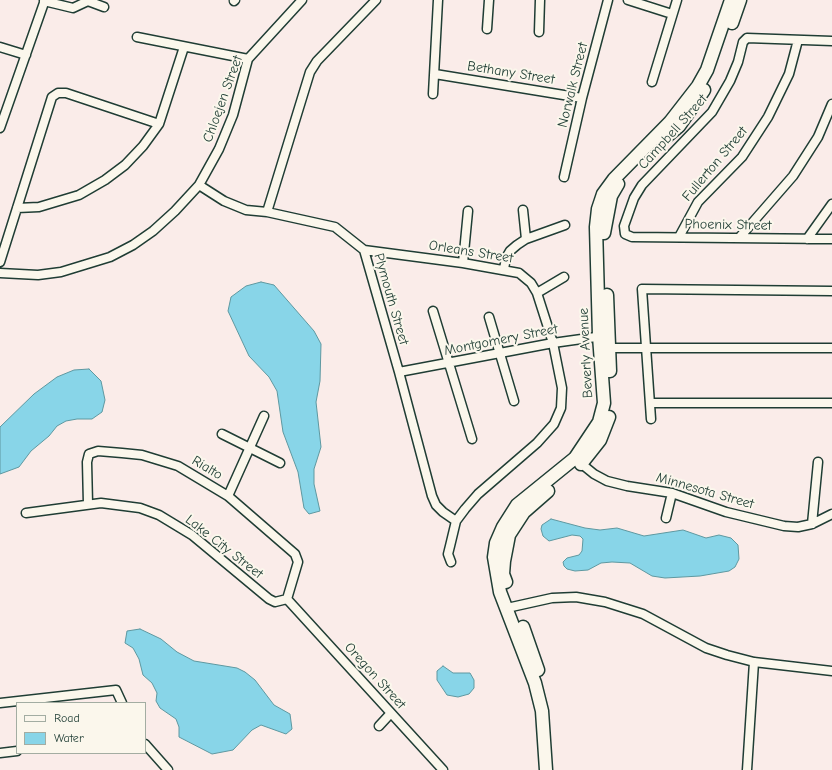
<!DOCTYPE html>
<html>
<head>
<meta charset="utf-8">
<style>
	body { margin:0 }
	#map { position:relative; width:832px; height:770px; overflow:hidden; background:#faece9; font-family:"Comic Neue",sans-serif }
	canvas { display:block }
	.legend { position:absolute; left:16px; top:702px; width:130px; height:52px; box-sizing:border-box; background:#fbf7ec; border:1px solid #a3ada2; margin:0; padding:5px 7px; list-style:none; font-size:12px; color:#1f3d34 }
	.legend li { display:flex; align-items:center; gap:8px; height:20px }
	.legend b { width:20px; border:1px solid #a3ada2 }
</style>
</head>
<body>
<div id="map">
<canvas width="832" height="770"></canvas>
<ul class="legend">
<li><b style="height:5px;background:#fbf7ec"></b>Road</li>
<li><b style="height:11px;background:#88d5e8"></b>Water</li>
</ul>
</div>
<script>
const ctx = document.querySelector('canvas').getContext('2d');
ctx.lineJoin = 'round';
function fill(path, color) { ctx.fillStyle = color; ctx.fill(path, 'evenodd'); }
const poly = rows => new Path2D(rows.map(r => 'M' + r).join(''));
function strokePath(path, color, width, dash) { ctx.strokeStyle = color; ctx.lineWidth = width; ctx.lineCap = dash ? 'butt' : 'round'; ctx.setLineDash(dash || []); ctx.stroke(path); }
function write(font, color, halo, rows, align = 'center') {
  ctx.font = font + ' "Comic Neue",sans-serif'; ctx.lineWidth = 4; ctx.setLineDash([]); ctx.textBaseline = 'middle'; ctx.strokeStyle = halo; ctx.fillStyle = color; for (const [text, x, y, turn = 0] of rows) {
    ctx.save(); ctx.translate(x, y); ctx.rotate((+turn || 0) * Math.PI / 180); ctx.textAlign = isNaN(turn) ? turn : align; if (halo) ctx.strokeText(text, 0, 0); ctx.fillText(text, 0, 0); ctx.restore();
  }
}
const water = poly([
	[261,282,274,285,314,331,321,344,320,381,316,402,321,447,314,469,314,484,320,511,309,514,304,508,298,472,283,432,277,391,269,377,249,356,228,311,231,297,246,286,261,282],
	[89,369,101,381,105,400,102,412,92,419,77,419,66,421,57,426,49,436,31,451,19,467,0,474,0,427,34,394,57,377,74,370,89,369],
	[551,519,585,528,600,530,617,528,644,536,683,530,706,538,719,535,731,538,738,545,739,559,735,567,729,571,700,576,665,578,652,576,630,563,612,562,601,563,588,570,575,571,567,569,564,566,563,562,567,558,579,555,582,551,583,539,580,536,572,535,549,541,543,536,541,529,542,525,551,519],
	[140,629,161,639,177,652,194,661,237,668,245,672,255,680,274,705,290,714,292,729,286,734,261,725,252,730,233,750,212,754,179,737,179,727,176,719,160,708,156,701,157,693,152,683,143,675,139,659,133,648,125,643,127,631,140,629],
	[443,666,453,673,470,673,474,680,474,688,469,694,458,697,447,695,437,680,437,671,443,666]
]);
const street = poly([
	[628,0,672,14],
	[44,1,73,8,88,1,104,7],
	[234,1,235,0],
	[487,29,489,0],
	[539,32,540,0],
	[137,37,248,59],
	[832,41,747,38,743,42,738,62,730,81,712,112,642,185,634,198,624,226,625,234,632,237,832,239],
	[0,47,26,55],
	[435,74,582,98],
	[652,82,677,0],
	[433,94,438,0],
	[0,128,45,0],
	[564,177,582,98,608,0],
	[199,185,224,201,246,210,267,212,335,227,364,250,399,372,432,496,436,505,443,512,456,521],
	[17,208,39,207,79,195,105,180,125,165,143,146,159,124,184,47],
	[523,210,526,239],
	[267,212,310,72,317,61,376,0],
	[679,237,698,202,742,157,768,117,789,74,798,40],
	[739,238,793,176,818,137,832,104],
	[807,239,832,204],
	[364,250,463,263,519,273,531,283,537,293,553,343,562,388,561,408,554,424,537,443,478,494,465,509,456,521,450,546,448,554,451,562],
	[0,262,52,97,58,93,66,93,159,124],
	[463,263,468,211],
	[504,269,506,258,510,251,517,245,526,239,565,225],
	[0,273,38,275,61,272,110,257,133,245,153,231,175,211,199,185,219,149,233,115,248,59,302,0],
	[537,293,564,277],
	[433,311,472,439],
	[489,317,514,401],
	[605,348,832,348],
	[399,372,553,343,603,336],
	[650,403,832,403],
	[651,419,642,289,832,291],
	[222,434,280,463],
	[578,461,594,474,607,481,627,486,672,493,726,512,784,526,798,527,812,524,832,514],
	[228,496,264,416],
	[88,504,87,462,89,454,98,451,122,453,142,455,178,466,228,496,295,554,298,562,287,599],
	[26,513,101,503,140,508,159,515,192,535,269,599,275,602,287,599],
	[666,518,672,493],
	[812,524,818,462],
	[287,599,443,770],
	[507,608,552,598,576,597,605,602,643,614,706,648,727,655,754,662,832,671],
	[0,703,116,690,122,703],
	[379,726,391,713],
	[145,744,168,770],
	[0,753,17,751],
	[747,770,754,662]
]);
const secondary = poly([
	[732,23,740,0],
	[666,137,679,126,704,90],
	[604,233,611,196,618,184],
	[607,295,610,371],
	[581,464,600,440,609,417],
	[506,582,503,574,504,561,509,535,524,512,548,491],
	[523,627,538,670],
	[546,770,542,711,535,683,500,592,494,557,496,543,503,527,517,505,575,458,599,422,604,403,599,336,596,227,598,209,603,194,614,179,670,122,698,86,707,70,731,0]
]);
const streetNames = [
	["Bethany Street",511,73,9],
	["Norwalk Street",573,85,-76],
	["Chloejen Street",223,99,-70],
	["Campbell Street",673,132,-48],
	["Fullerton Street",715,164,-50],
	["Phoenix Street",728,225,1],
	["Orleans Street",471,252,9],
	["Plymouth Street",391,299,74],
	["Montgomery Street",501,340,-11],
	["Beverly Avenue",586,353,-93],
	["Rialto",207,468,31],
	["Minnesota Street",705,491,16],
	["Lake City Street",224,547,38],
	["Oregon Street",375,676,48]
];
fill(water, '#88d5e8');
strokePath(water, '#5e98a0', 1);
strokePath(street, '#1f3d34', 11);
strokePath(secondary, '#1f3d34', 15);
strokePath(street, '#fbf7ec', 8);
strokePath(secondary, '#fbf7ec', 12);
write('14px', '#1f3d34', '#fbf7ec', streetNames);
</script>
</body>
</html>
